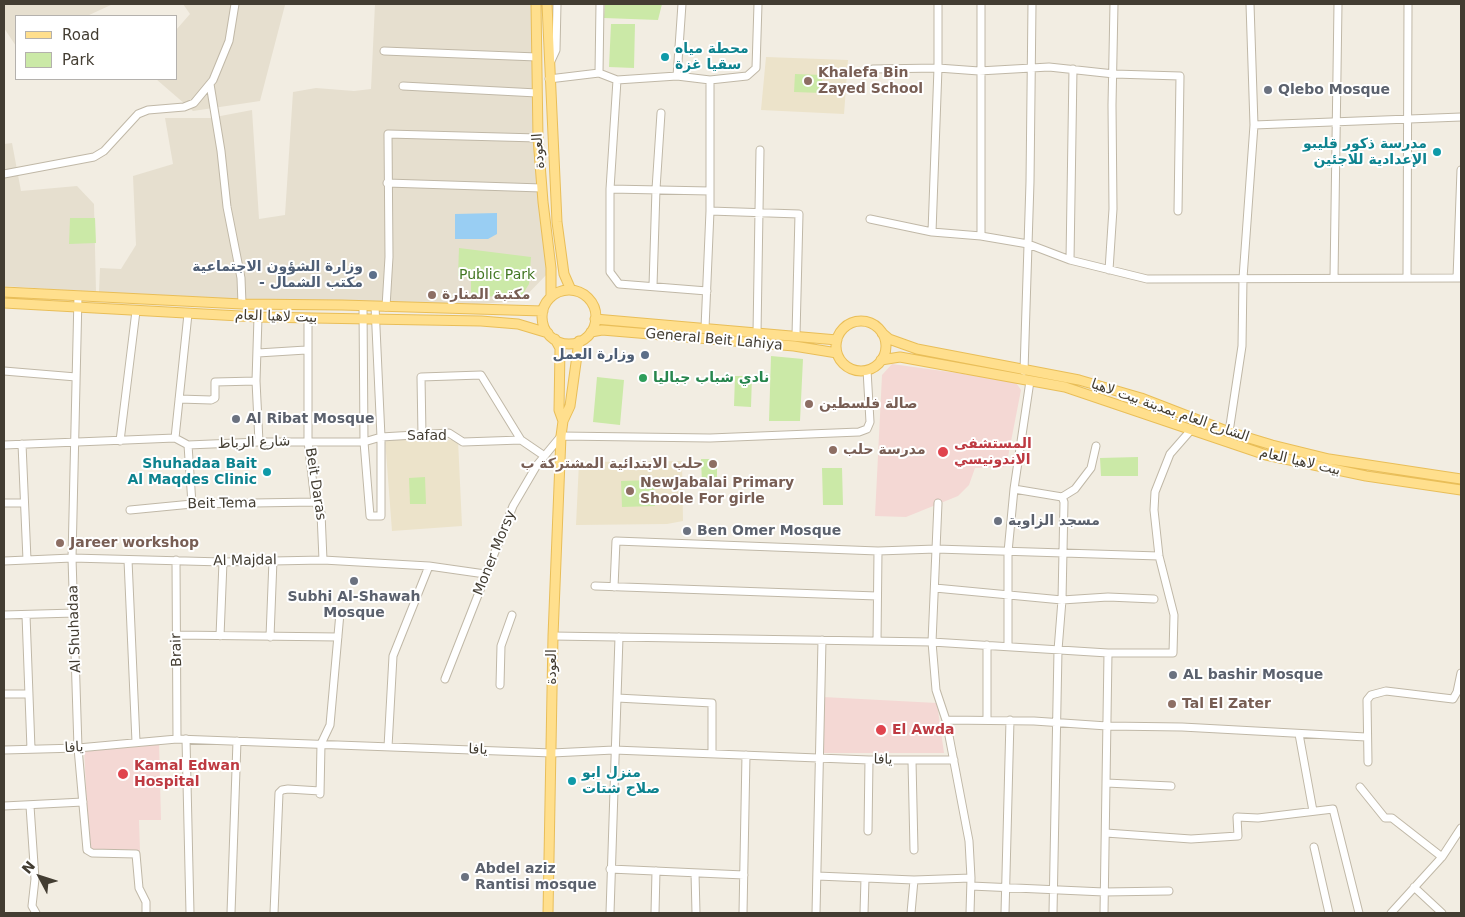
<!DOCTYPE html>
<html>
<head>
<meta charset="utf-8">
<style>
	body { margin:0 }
	#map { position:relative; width:1465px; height:917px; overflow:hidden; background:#f2ede2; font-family:"DejaVu Sans",sans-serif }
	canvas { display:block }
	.frame { position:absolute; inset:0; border:5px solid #433d32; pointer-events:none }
	.legend { position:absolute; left:15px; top:15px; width:162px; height:65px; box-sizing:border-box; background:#fff; border:1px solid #b4b1ad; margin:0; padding:6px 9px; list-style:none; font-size:15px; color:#433d32 }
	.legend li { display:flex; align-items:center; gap:10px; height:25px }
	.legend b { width:25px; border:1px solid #b4b1ad }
	.north { position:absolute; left:15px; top:852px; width:50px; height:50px; -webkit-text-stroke:4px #fff; paint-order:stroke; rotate:310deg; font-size:14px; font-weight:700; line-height:20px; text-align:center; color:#433d32 }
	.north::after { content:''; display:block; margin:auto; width:18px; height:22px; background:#433d32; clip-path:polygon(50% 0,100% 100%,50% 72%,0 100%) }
</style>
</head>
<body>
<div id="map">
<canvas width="1465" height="917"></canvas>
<div class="frame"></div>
<ul class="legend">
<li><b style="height:6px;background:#ffdf8d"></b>Road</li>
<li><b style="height:14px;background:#cbe9a7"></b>Park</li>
</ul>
<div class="north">N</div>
</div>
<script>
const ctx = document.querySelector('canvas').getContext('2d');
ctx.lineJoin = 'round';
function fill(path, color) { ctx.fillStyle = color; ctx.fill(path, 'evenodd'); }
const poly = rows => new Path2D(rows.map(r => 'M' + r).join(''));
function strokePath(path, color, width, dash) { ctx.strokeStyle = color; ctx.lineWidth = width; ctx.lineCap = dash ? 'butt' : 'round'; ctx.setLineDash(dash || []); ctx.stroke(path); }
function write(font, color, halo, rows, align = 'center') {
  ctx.font = font + ' "DejaVu Sans","Noto Naskh Arabic",sans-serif'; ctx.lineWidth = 4; ctx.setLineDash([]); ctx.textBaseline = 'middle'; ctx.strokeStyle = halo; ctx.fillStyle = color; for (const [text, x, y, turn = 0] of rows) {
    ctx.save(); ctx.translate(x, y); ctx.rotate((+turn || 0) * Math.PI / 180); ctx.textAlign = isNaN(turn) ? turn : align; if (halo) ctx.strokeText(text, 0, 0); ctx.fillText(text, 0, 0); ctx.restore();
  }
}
const residential = poly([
	[4,4,113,4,87,16,16,16,16,46,4,28],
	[183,4,285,5,260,101,193,111,156,79,176,79,176,30,190,14],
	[375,4,532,4,549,272,521,301,477,304,186,299,99,292,100,268,121,269,136,245,133,176,173,164,165,118,210,118,252,110,259,219,285,215,293,92,316,88,354,91,371,89],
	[12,143,21,191,77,186,94,204,96,292,4,286,4,144]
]);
const education = poly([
	[766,57,848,60,844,114,761,110],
	[385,439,458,440,462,526,392,531],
	[682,461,683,521,667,524,576,525,579,462]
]);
const medical = poly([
	[892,364,1015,381,1021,390,1006,467,975,468,969,485,958,496,906,517,875,516,882,375],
	[823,697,937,703,944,753,821,753],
	[159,741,161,820,139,820,140,851,93,850,89,848,84,748]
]);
const green = poly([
	[605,4,662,4,658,20,604,18],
	[611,24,635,24,634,68,609,67],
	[795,74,822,75,822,93,794,92],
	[70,218,95,218,96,243,69,244],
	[459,248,531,257,529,284,521,297,471,296,471,277,458,276],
	[771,356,803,359,800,421,769,421],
	[735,376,752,376,751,407,734,406],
	[597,377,624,380,620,425,593,422],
	[1138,457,1138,476,1101,476,1100,458],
	[701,459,717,459,717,483,702,484],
	[822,468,842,468,843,505,823,505],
	[425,477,426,504,410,504,409,478],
	[654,480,655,506,622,507,621,481]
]);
const water = poly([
	[497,213,497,234,488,239,455,239,455,214]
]);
const minor = poly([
	[981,4,981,236,1028,244,1070,260,1147,279,1461,278],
	[384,51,537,57],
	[550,63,556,50,557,4],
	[873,69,938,68,979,71,1049,67,1114,74,1180,76,1178,211],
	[599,73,600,4],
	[677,76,682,4],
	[549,79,599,73,617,80,677,76,710,80,747,76,756,68,758,4],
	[617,80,610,189,610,272,619,284,707,291],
	[210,84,221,151,227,207,241,278,242,304],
	[403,86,537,93],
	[1254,125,1461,117],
	[4,174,94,157,104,151,138,114,148,110,184,107,194,103,213,80,229,41,235,4],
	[387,183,542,188],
	[610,189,710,191],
	[710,211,799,214,796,335],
	[870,219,932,232,981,236],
	[932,232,938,68,938,4],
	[1070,260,1073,69],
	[1109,270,1113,209,1112,105,1114,4],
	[1334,278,1338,4],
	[1407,278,1408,4],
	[1457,278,1461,170],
	[653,286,656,189,661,113],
	[78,296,72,558,78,748,87,850,92,853,136,854,139,888,146,902,146,913],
	[363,306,364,442,370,516,381,516,381,437,375,306],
	[386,307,389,257,388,134,538,138],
	[258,317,256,381,259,442],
	[308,318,308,441,315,502,321,513,323,560],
	[705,328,710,211,710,80],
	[757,333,760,150],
	[258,353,306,350],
	[4,371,76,377],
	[1024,371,1030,182,1032,4],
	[179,399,211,400,215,398,215,382,256,381],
	[1229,432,1242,346,1243,278,1254,125,1250,4],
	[422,435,421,377,481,375,521,440],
	[175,438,188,314],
	[120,441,136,311],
	[22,444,27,560],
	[4,445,175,438,188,445,259,442,364,442,381,437,449,433,463,442,521,440,543,455],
	[188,445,192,504],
	[1014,489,1062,497,1075,489,1091,468,1096,446],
	[4,503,23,503],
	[938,503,932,642,936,690,946,720,969,841,971,878,970,913],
	[130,510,192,504,315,502],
	[128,560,136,742],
	[176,560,177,739],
	[4,561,72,558,223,562,323,560,429,566,485,574],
	[595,586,877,596],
	[614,587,616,541,878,551,936,549,1159,556],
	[935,588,1062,600,1108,597,1154,599],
	[4,615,75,613],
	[26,615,31,749],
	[176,635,338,637],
	[220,636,223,562],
	[553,636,932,642,1108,653,1173,653,1174,615,1159,556,1154,510,1155,492,1170,454,1191,430],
	[270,637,273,560],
	[877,641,878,551],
	[1008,645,1008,552,1014,489,1030,381],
	[445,679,513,506,537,465,561,436,710,438,859,432,867,429,870,422,867,370],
	[500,685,501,646,512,615],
	[4,694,29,694],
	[617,698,712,703,712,754],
	[946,720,1034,721,1107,726,1182,727,1366,737],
	[987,720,987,645],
	[1299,734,1313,811],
	[186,739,190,913],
	[388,747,393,656,429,566],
	[4,750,78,748,177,739,552,753,614,750,869,760,954,760],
	[912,761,914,850],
	[1368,762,1367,700,1371,695,1386,691,1453,699,1457,692,1461,673],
	[1106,783,1171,786],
	[1360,787,1385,818,1392,818,1442,857],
	[320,794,321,744,330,725,340,613],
	[4,806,83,802],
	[30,806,35,879,32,906,36,913],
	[868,831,869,760],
	[1106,833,1191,839,1238,836,1237,817,1258,818,1333,809,1359,913],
	[1314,847,1329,913],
	[610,869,744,875],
	[695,873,696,913],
	[817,876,914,880,971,878],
	[971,886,1104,892,1169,891],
	[1414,887,1442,913],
	[231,913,237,741],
	[274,913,279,793,282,790,288,789,320,791],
	[610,913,619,637],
	[655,913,656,871],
	[743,913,746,755],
	[816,913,822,640],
	[864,913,865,878],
	[911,913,914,880],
	[1005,913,1010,720],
	[1053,913,1058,650,1062,600,1064,502,1062,497],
	[1104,913,1108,653],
	[1391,913,1442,857,1461,828]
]);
const major = poly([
	[536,4,538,138,543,202,551,268,551,297],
	[547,4,557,222,564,274,571,290],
	'542 317a27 27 0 1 1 54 0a27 27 0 1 1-54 0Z',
	[4,292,242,304,342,305,543,311],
	[4,303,258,317,481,321,518,324,548,333],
	[595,319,837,340],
	'836 346a25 25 0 1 1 50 0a25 25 0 1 1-50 0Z',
	[591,332,602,330,794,346,837,353],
	[882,333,889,339,917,349,1079,380,1141,398,1229,432,1272,445,1329,459,1461,479],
	[555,339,560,348,559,410,563,421],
	[881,360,900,357,1065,387,1266,455,1366,476,1461,490],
	[548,913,553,636,561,436,563,421,570,406,579,341]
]);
const markers = [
	[665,57,5,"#0f9aa8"],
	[808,81,5,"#8d6e63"],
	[1268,90,5,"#6b7280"],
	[1437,152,5,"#0f9aa8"],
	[373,275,5,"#5c6f8a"],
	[432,295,5,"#8d6e63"],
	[645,355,5,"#5c6f8a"],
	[643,378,5,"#2e9e5b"],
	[809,404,5,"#8d6e63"],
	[236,419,5,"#6b7280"],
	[833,450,5,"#8d6e63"],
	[943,452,6,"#e0444e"],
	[713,464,5,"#8d6e63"],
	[267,472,5,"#0f9aa8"],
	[630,491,5,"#8d6e63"],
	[998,521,5,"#6b7280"],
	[687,531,5,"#6b7280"],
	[60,543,5,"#8d6e63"],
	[354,581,5,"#6b7280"],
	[1173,675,5,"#6b7280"],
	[1172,704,5,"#8d6e63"],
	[881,730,6,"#e0444e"],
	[123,774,6,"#e0444e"],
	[572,781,5,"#0f9aa8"],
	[465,877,5,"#6b7280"]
];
const cultureNames = [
	["محطة مياه",675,49],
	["سقيا غزة",675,65],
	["مدرسة ذكور قليبو",1427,144,"right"],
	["الإعدادية للاجئين",1427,160,"right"],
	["Shuhadaa Bait",257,464,"right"],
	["Al Maqdes Clinic",257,480,"right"],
	["منزل ابو",582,773],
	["صلاح شتات",582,789]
];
const educationNames = [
	["Khalefa Bin",818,73],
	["Zayed School",818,89],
	["مكتبة المنارة",442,295],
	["صالة فلسطين",819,404],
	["مدرسة حلب",843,450],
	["حلب الابتدائية المشتركة ب",703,464,"right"],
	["NewJabalai Primary",640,483],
	["Shoole For girle",640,499],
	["Jareer workshop",70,543],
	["Tal El Zater",1182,704]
];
const worshipNames = [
	["Qlebo Mosque",1278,90],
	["Al Ribat Mosque",246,419],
	["مسجد الزاوية",1008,521],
	["Ben Omer Mosque",697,531],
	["Subhi Al-Shawah",354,597,"center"],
	["Mosque",354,613,"center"],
	["AL bashir Mosque",1183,675],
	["Abdel aziz",475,869],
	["Rantisi mosque",475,885]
];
const streetNames = [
	["العودة",539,151,-94],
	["بيت لاهيا العام",276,317,2],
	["General Beit Lahiya",714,340,5],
	["الشارع العام بمدينة بيت لاهيا",1170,411,19],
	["Safad",427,436],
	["شارع الرباط",254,443,-2],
	["بيت لاهيا العام",1300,462,13],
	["Beit Daras",315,484,81],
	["Beit Tema",222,504,-1],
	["Moner Morsy",495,553,-68],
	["Al Majdal",245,561,-1],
	["Al Shuhadaa",75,629,-92],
	["Brair",177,650,-92],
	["العودة",552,667,-90],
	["يافا",74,748,-3],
	["يافا",478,750,2],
	["يافا",883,760,1]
];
const serviceNames = [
	["وزارة الشؤون الاجتماعية",363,267],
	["- مكتب الشمال",363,283],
	["وزارة العمل",635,355]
];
const parkNames = [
	["Public Park",497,275]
];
const leisureNames = [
	["نادي شباب جباليا",653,378]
];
const healthNames = [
	["المستشفى",954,444],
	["الاندونيسي",954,460],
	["El Awda",892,730],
	["Kamal Edwan",134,766],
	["Hospital",134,782]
];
fill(residential, '#e6dfcf');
fill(education, '#ece3ca');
fill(medical, '#f4d8d4');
fill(green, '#cbe9a7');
fill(water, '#99cef3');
strokePath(minor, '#c0b8a7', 9);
strokePath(major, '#e9be58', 11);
strokePath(minor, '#fff', 7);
strokePath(major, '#ffdf8d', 9);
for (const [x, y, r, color] of markers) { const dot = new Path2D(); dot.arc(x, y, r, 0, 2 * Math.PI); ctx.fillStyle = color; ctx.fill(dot); strokePath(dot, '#fff', 2); }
write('bold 14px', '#0d838f', '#fff', cultureNames, 'left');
write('bold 14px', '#785e54', '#fff', educationNames, 'left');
write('bold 14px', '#5b616d', '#fff', worshipNames, 'left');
write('14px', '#433d32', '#fff', streetNames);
write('bold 14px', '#4e5e75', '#fff', serviceNames, 'right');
write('14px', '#437723', '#fff', parkNames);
write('bold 14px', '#27864d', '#fff', leisureNames, 'left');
write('bold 14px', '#be3a42', '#fff', healthNames, 'left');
</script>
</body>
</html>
